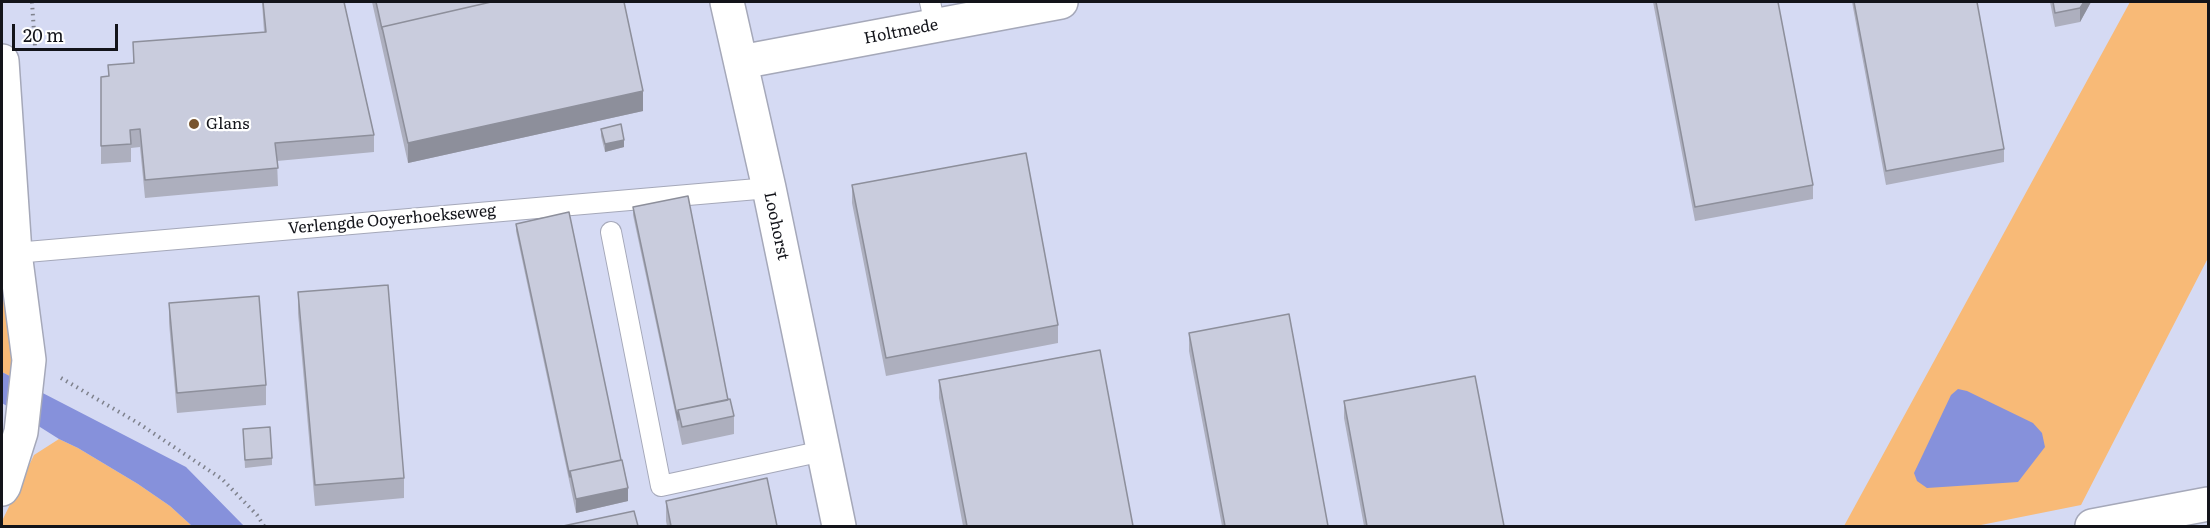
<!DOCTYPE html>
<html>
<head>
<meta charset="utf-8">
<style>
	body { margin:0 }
	#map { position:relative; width:2210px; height:528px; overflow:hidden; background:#e4e8f9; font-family:Literata,serif }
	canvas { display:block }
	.frame { position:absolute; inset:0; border:3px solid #13141a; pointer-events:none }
	.scale { position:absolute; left:12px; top:24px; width:106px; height:27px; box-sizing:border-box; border:3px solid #13141a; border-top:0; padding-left:8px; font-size:18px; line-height:21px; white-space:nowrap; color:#13141a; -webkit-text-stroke:4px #fff; paint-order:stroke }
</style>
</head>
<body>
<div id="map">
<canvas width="2210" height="528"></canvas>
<div class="frame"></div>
<div class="scale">20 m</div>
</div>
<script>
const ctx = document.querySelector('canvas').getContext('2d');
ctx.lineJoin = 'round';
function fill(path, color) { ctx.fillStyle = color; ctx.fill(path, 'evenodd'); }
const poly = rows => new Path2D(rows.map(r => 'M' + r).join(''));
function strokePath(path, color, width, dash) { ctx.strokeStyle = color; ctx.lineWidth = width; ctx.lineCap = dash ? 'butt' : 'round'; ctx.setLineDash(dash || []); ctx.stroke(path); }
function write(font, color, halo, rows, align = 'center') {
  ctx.font = font + ' Literata,serif'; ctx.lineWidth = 4.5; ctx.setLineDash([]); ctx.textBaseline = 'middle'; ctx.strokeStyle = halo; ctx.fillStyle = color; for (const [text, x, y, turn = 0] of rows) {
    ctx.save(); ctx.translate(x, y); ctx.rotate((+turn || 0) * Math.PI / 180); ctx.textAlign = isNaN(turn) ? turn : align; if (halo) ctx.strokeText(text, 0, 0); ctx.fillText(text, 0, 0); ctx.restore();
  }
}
const built = poly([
	[2,2,2208,2,2208,526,2,526]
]);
const green = poly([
	[2130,2,2208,2,2208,258,2081,505,1976,526,1844,526],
	[2,282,15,379,2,372],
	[59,439,78,448,138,484,170,506,192,526,2,526,2,521,34,455]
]);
const water = poly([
	[2,372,186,467,244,526,192,526,170,506,138,484,78,448,59,439,2,403],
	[1958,389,1967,391,2033,423,2042,433,2045,447,2018,482,1927,488,1917,481,1914,473,1951,395]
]);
const path = poly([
	[32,2,35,47],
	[61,378,138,423,222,479,257,515,264,526]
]);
const lane = poly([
	[930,2,935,25],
	[611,232,661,486,823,451],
	[15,253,769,188]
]);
const street = poly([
	[727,2,769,188,839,526],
	[741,62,1061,2],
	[2092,526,2208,504]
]);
const secondary = poly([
	[2,61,15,253,29,360,21,432,4,486,2,489]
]);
const wall = poly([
	[262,2,344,2,374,135,374,152,277,161,278,186,145,198,140,147,131,148,131,162,101,164,101,77,108,76,108,65,133,63,133,42,264,32],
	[372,2,624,2,643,111,408,163],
	[1653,2,1778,2,1813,185,1813,199,1695,221],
	[1852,2,1977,2,2004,149,2004,162,1886,185],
	[2050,2,2091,2,2080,22,2055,27],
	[601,129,624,147,605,152,601,136],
	[852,185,1058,325,1058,343,886,376,852,203],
	[633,207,728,400,734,416,734,434,682,445,633,215],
	[516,224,628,501,576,513,516,231],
	[298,292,404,478,404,498,315,506,298,313],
	[169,303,266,385,266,405,177,413,169,323],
	[1189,333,1328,526,1222,526,1189,351],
	[939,380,1133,526,963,526,939,398],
	[1344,401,1504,526,1364,526,1344,418],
	[243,429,272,458,272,465,245,468],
	[666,501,777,526,667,526,666,521]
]);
const shadedWall = poly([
	[2084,2,2091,2,2080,22,2080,8],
	[643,91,643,111,408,163,408,143],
	[624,140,624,147,605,152,605,144],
	[628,488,628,501,576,513,576,499]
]);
const building = poly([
	[263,2,344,2,374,135,275,143,278,168,145,180,140,129,130,130,131,144,101,146,101,77,109,76,108,65,134,63,133,42,266,32,263,2],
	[376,2,491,2,382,27,382,29,376,2],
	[491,2,624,2,643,91,408,143,382,27,491,2],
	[1656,2,1778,2,1813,185,1695,207,1656,2],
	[1854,2,1977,2,2004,149,1886,171,1854,2],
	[2053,2,2084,2,2080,8,2055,13,2053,2],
	[621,124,624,140,605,144,601,129,621,124],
	[1026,153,1058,325,886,358,852,185,1026,153],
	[688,196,728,400,678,410,678,420,633,207,688,196],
	[569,212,621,460,570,471,570,477,516,224,569,212],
	[388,285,404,478,315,485,298,292,388,285],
	[259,296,266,385,177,393,169,303,259,296],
	[1289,314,1328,526,1225,526,1189,333,1289,314],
	[1100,350,1133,526,967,526,939,380,1100,350],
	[1475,376,1504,526,1367,526,1344,401,1475,376],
	[730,399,734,416,682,427,678,410,730,399],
	[270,427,272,458,245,460,243,429,270,427],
	[622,460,628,488,576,499,570,471,622,460],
	[767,478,777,526,671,526,666,501,767,478],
	[634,511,638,526,563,526,634,511]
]);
const markers = [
	[194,124,6,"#78552e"]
];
const streetNames = [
	["Holtmede",901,32,-11],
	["Verlengde Ooyerhoekseweg",392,220,-5],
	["Loohorst",776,226,78]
];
const poiNames = [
	["Glans",206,124]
];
fill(built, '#d5daf3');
fill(green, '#f8ba77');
fill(water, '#8691db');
strokePath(lane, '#a5a8b9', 22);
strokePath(street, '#a5a8b9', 36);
strokePath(secondary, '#a5a8b9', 36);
strokePath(path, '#7f828d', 4, [1.5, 4.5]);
strokePath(lane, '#fff', 20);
strokePath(street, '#fff', 33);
strokePath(secondary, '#fff', 33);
fill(wall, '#adafbe');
fill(shadedWall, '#8d8f9b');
fill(building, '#c9ccdd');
strokePath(building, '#8d8f9b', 1.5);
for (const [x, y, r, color] of markers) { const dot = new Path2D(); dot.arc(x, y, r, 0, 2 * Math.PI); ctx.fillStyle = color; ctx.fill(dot); strokePath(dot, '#fff', 2); }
write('16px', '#13141a', '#fff', streetNames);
write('16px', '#13141a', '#fff', poiNames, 'left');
</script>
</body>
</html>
